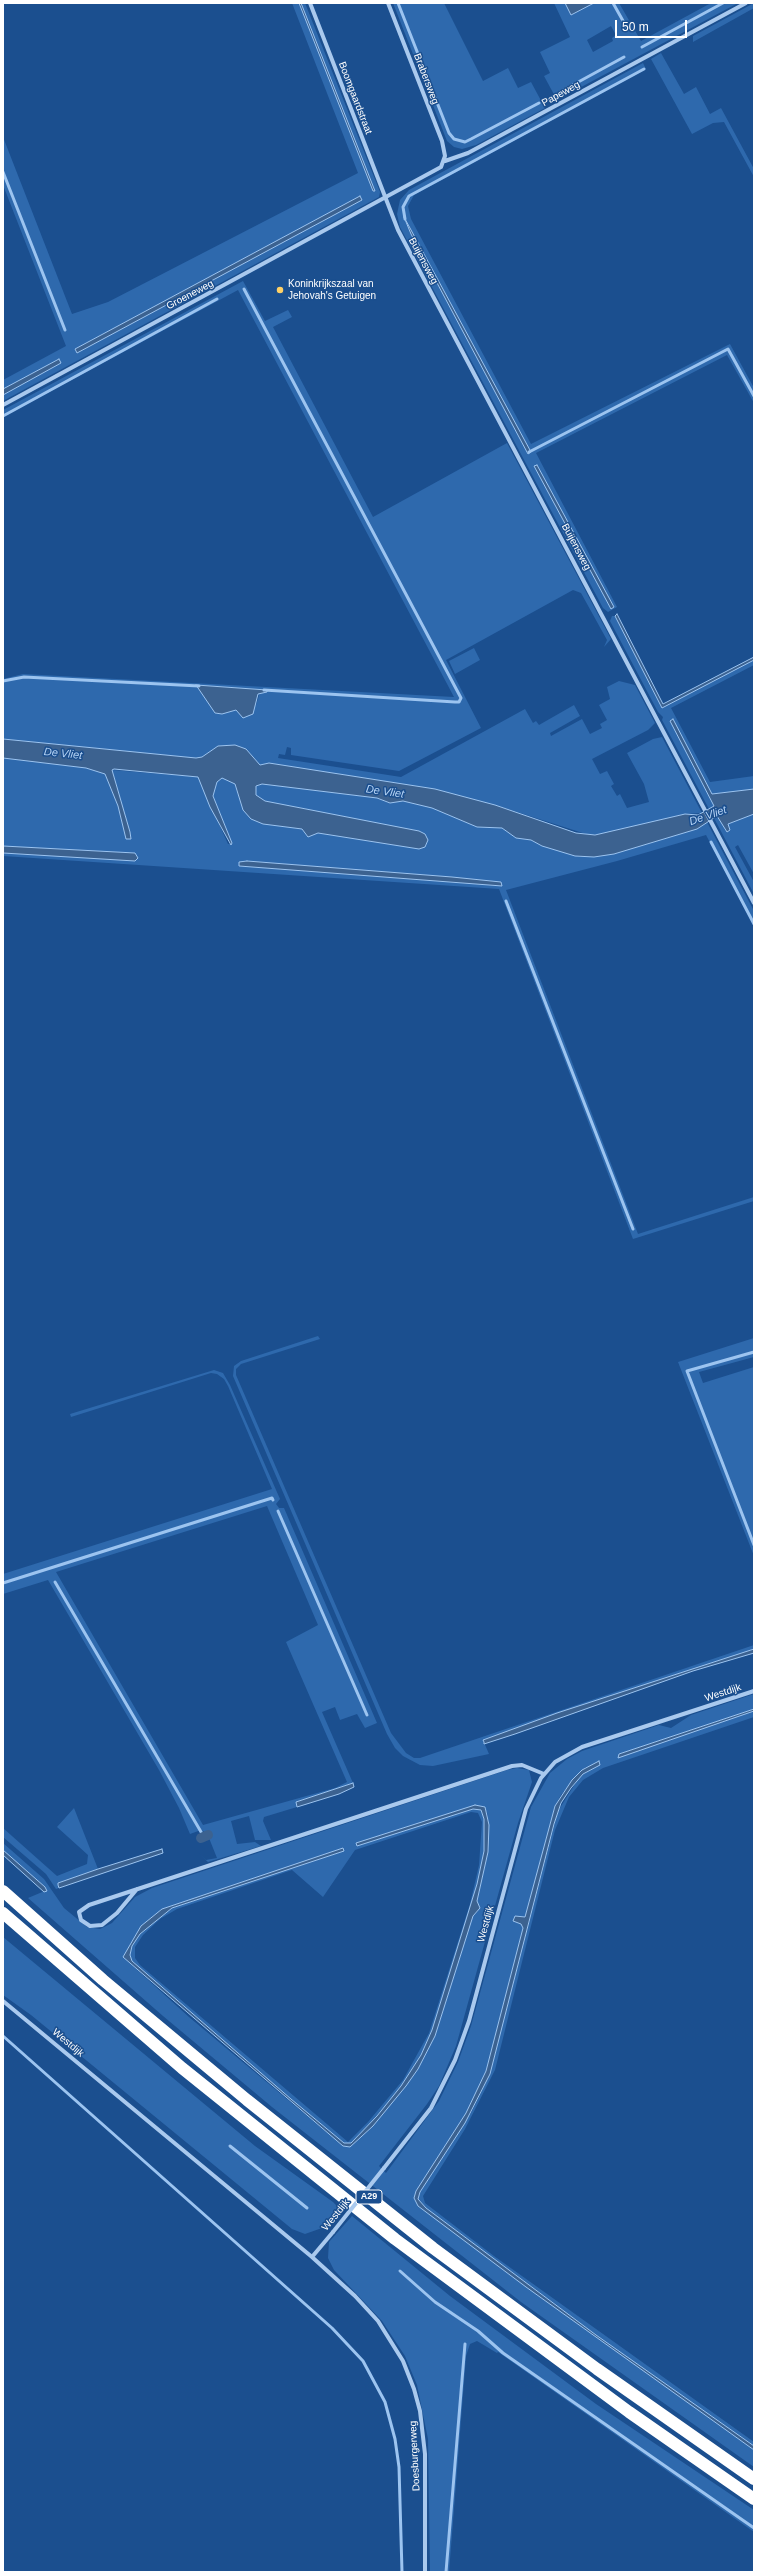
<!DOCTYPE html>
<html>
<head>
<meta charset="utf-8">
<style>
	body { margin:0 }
	#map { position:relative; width:757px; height:2575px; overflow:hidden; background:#1b4f8f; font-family:Arial,sans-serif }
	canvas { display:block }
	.frame { position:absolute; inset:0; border:4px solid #fff; pointer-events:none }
	.scale { position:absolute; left:615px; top:20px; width:72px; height:18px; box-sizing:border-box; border:2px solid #fff; border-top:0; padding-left:5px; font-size:12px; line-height:14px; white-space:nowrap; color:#fff; -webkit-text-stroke:3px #1b4f8f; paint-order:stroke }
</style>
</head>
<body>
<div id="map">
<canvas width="757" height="2575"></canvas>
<div class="frame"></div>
<div class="scale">50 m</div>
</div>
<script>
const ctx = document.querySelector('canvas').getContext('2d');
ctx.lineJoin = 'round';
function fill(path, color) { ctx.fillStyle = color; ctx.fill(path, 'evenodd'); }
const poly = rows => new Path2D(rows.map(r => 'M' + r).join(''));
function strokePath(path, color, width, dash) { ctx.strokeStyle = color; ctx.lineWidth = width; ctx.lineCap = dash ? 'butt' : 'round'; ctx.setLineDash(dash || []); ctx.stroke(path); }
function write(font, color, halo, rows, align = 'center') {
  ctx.font = font + ' Arial,sans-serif'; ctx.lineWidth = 3; ctx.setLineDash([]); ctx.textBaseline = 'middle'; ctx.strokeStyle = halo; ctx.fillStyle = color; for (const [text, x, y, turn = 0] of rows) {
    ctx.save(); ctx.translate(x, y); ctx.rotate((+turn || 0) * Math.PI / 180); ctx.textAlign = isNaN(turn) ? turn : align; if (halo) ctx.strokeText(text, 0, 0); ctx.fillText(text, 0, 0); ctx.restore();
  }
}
const green = poly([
	[292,3,299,3,375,191,301,3,305,3,380,192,379,197,3,401,3,395,61,363,59,359,3,389,3,380,66,346,3,185,3,137,72,314,108,302,358,173],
	[360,196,362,200,77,353,75,349],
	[393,3,444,3,483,81,508,68,518,88,531,82,545,108,476,145,462,149,454,147,447,141],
	[554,3,565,3,571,15,594,3,619,3,641,41,711,3,738,3,557,100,544,76,550,73,540,52,570,37],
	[611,26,616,35,612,38,613,41,593,52,587,40],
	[754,3,754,8,693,42,693,36],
	[661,53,684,94,696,87,710,114,721,108,754,169,754,177,724,122,713,123,692,134,651,59],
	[643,63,646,69,414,195,408,206,411,219,531,444,730,344,754,388,754,403,727,355,536,453,617,607,608,612,603,608,400,227,397,214,400,200,409,190],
	[243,281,265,321,288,310,292,317,273,327,373,517,507,443,611,639,604,647,607,640,581,593,573,590,446,660,481,728,399,771,291,755,291,748,287,747,285,755,279,754,278,758,401,777,525,709,533,723,536,721,539,725,574,705,580,716,550,733,551,736,582,719,590,734,602,728,600,724,607,720,599,705,610,699,607,687,619,681,635,685,655,723,648,730,592,759,600,774,607,771,614,784,611,786,617,796,620,794,627,808,649,802,644,784,627,753,653,739,662,737,702,813,685,814,602,834,589,835,495,805,435,789,269,763,260,765,246,749,235,745,218,746,202,757,196,758,3,739,3,679,23,674,454,697,238,290,3,417,3,410],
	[196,685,267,690,267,692,260,692,256,705,241,714,235,710,216,714],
	[612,616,615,616,662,707,754,660,754,665,671,708,710,782,754,776,754,789,712,794,672,719,670,721,714,806,709,809,662,720,663,717,658,712,610,621],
	[474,648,480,660,455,674,449,661],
	[3,758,86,768,105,774,118,806,126,839,131,839,130,832,112,770,198,777,228,844,232,844,213,796,217,782,222,778,234,782,243,810,263,824,302,829,307,836,318,833,414,848,427,843,425,834,419,831,265,801,256,795,255,787,262,784,377,798,389,803,403,801,432,808,477,827,502,828,516,838,531,840,542,846,580,857,614,854,697,829,707,822,754,911,754,926,706,835,617,861,506,890,638,1234,754,1197,754,1201,633,1239,499,889,3,856,3,853,137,860,135,853,3,846],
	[247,861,452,877,501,882,500,886,239,866,241,862],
	[754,814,754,874,738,845,735,847,754,882,754,894,714,818,719,817,727,832,727,824],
	[318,1336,320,1339,241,1364,236,1369,236,1375,391,1733,406,1753,414,1758,420,1758,754,1645,754,1649,483,1740,489,1754,433,1766,420,1765,403,1756,395,1748,387,1734,233,1376,234,1366,241,1361],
	[754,1338,754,1357,699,1372,703,1383,754,1367,754,1556,678,1362],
	[214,1370,223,1373,230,1385,280,1499,276,1504,279,1508,284,1508,377,1723,365,1728,357,1714,340,1720,335,1707,322,1712,353,1783,296,1803,297,1807,264,1817,263,1821,271,1840,255,1840,249,1816,231,1821,237,1844,255,1842,261,1846,208,1862,198,1853,206,1860,217,1858,207,1833,201,1830,190,1834,179,1808,159,1770,48,1580,3,1594,3,1574,272,1489,228,1386,224,1379,217,1374,211,1373,71,1417,70,1414],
	[267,1506,318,1625,286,1642,347,1782,335,1788,203,1825,56,1572],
	[754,1694,754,1709,619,1754,618,1757,754,1711,754,1717,603,1768,583,1780,569,1797,555,1830,495,2070,465,2129,423,2196,425,2203,494,2256,754,2442,754,2446,596,2335,426,2208,418,2199,420,2192,472,2111,490,2074,558,1811,580,1776,600,1765,586,1767,577,1775,561,1795,555,1806,525,1917,515,1916,513,1921,521,1924,523,1928,486,2071,466,2113,416,2191,414,2198,418,2206,526,2287,754,2450,754,2467,521,2302,272,2107,163,2016,28,1898,47,1890,3,1850,3,1843,44,1879,64,1908,87,1927,100,1929,112,1923,135,1897,152,1888,507,1770,517,1768,529,1770,532,1782,518,1823,456,2046,439,2086,427,2104,379,2166,386,2173,439,2101,458,2062,471,2026,531,1807,550,1773,567,1759,582,1751,659,1725,671,1728,691,1715],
	[475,1805,487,1812,489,1825,488,1852,477,1901,478,1911,473,1916,435,2036,418,2069,406,2086,373,2126,350,2147,343,2146,189,2017,123,1957,141,1926,162,1909,343,1848,344,1851,172,1908,140,1934,132,1946,130,1955,131,1960,291,2099,344,2143,351,2143,377,2116,401,2086,421,2055,432,2030,477,1884,484,1851,484,1819,481,1810,473,1809,357,1846,356,1843],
	[471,1812,478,1813,482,1822,479,1865,470,1904,429,2033,403,2080,368,2122,348,2142,140,1965,135,1958,135,1947,143,1935,160,1919,177,1909,292,1870,323,1897,355,1850],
	[74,1808,98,1869,58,1883,59,1888,56,1889,46,1874,3,1837,3,1828,57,1876,87,1864,88,1855,57,1827],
	[3,1937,255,2146,333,2202,339,2208,322,2228,305,2234,292,2229,31,2015,3,1995],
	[352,2216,450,2296,596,2404,754,2510,754,2532,498,2352,497,2353,477,2341,470,2344,466,2356,449,2572,430,2572,428,2439,417,2385,405,2356,382,2321,334,2270,328,2258,329,2242]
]);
const water = poly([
	[299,3,301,3,375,191,373,191,299,3],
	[565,3,594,3,571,15,565,3],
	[360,196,362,200,77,353,75,349,360,196],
	[404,217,531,452,528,454,411,234,404,217],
	[59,359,61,363,3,395,3,389,59,359],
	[537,465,614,607,611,609,534,466,537,465],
	[617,614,663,704,754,657,754,660,662,708,615,616,617,614],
	[196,685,267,690,267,692,258,694,253,714,243,718,236,710,222,714,215,713,196,685],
	[673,719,712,794,754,789,754,814,728,824,730,830,727,832,717,816,697,829,614,854,594,857,575,856,542,846,531,840,516,838,502,828,477,827,432,808,403,801,390,803,377,798,262,784,256,786,256,795,265,801,419,831,425,834,428,840,425,847,419,849,318,833,308,837,302,829,263,824,251,819,243,810,235,784,222,778,217,782,213,796,232,843,231,845,210,807,198,777,114,769,112,770,130,832,131,839,126,839,118,806,105,774,86,768,3,758,3,739,196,758,202,757,218,746,235,745,246,749,260,765,269,763,435,789,495,805,576,833,595,835,685,814,698,815,714,806,670,721,673,719],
	[3,846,135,853,138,858,135,861,3,853,3,846],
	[247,861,452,877,501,882,502,886,239,866,239,862,247,861],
	[754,1649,754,1653,693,1671,515,1734,484,1744,484,1742,483,1740,557,1713,754,1649],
	[754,1709,754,1711,618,1758,619,1754,754,1709],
	[599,1761,600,1765,583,1774,571,1788,561,1803,554,1824,490,2074,465,2123,420,2192,418,2199,426,2208,596,2335,754,2446,754,2450,526,2287,418,2206,414,2198,416,2191,466,2113,486,2071,523,1928,521,1924,513,1921,515,1916,525,1917,555,1806,572,1780,582,1770,599,1761],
	[353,1783,354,1787,339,1794,297,1807,296,1802,353,1783],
	[475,1805,485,1807,489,1825,488,1852,477,1901,480,1908,473,1916,435,2036,418,2069,406,2086,373,2126,350,2147,343,2146,123,1957,141,1926,162,1909,343,1848,344,1851,172,1908,140,1934,132,1946,130,1955,132,1961,291,2099,344,2143,351,2143,377,2116,401,2086,421,2055,432,2030,477,1884,484,1851,484,1819,481,1810,473,1809,357,1846,356,1843,475,1805],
	[162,1849,163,1853,59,1888,58,1885,58,1883,98,1869,162,1849],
	[3,1850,45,1887,47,1891,44,1892,3,1855,3,1850]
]);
const stream = poly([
	[398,3,449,133,454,139,465,142,471,139,539,103],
	[613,3,627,28],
	[642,47,723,3],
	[560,92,624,57],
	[3,172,65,330],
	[405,219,403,207,409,196,644,69],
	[244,289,461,698,459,702,455,702,264,690],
	[3,416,217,299],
	[529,452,728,349,754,396],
	[3,681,24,677,199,686],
	[711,842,754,924],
	[506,901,633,1229],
	[754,1352,687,1371,754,1545],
	[278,1511,367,1715],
	[55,1582,204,1837],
	[3,1583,272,1498,273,1500],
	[3,2036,332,2328,363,2361,385,2402,395,2439,399,2467,402,2572],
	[230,2146,307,2208],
	[400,2271,435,2302,478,2331,503,2353,754,2528],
	[446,2572,465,2344]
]);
const canal = poly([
	[201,1838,208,1835]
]);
const minor = poly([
	[310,3,398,230,754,903],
	[445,161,468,153,746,3],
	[3,405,441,167,445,156,442,141,388,3],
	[137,1889,117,1913,102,1925,90,1926,81,1920,79,1912,89,1905,512,1766,522,1765,544,1774],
	[3,2001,312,2257,355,2296,378,2321,403,2361,414,2389,420,2411,425,2454,425,2572],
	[384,2168,431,2108,455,2060,469,2021,526,1809,541,1778,555,1762,582,1747,754,1691],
	[312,2257,333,2232]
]);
const motorway = poly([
	[3,1891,103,1980,247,2100,433,2248,597,2369,754,2479],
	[3,1913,182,2068,395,2239,629,2412,754,2499]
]);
const minorBridge = poly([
	[333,2232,384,2168]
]);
const markers = [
	[280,290,4,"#ffd166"]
];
const shields = [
	[369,2197,26]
];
const shieldNames = [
	["A29",369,2197]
];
const streetNames = [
	["Brabersweg",426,79,69],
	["Papeweg",561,94,-29],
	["Boomgaardstraat",355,98,69],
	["Buijensweg",423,261,62],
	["Groeneweg",190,295,-28],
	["Buijensweg",576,547,62],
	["Westdijk",723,1693,-18],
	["Westdijk",486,1924,-75],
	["Westdijk",68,2043,40],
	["Westdijk",336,2215,-51],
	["Doesburgerweg",415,2456,-93]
];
const poiNames = [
	["Koninkrijkszaal van",288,284],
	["Jehovah's Getuigen",288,296]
];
const waterNames = [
	["De Vliet",63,754,6],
	["De Vliet",385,792,8],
	["De Vliet",708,816,-19]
];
fill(green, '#2e69ad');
fill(water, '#3c6290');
strokePath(water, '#9cc4f0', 1);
strokePath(stream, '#9cc4f0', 3);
strokePath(canal, '#3c6290', 10);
strokePath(minor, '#a9c9ee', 4);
strokePath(motorway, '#fff', 12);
strokePath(minorBridge, '#a9c9ee', 4);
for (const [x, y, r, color] of markers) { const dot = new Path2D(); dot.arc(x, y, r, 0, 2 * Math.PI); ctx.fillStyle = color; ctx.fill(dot); strokePath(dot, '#1b4f8f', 1.5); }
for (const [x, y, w] of shields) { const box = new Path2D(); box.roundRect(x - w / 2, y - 7, w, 14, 3); ctx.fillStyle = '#1b4f8f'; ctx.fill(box); strokePath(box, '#fff', 1); }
write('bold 9px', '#fff', null, shieldNames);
write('10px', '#fff', '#1b4f8f', streetNames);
write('10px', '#fff', '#1b4f8f', poiNames, 'left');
write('italic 11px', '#b5d3f5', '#1b4f8f', waterNames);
</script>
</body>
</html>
